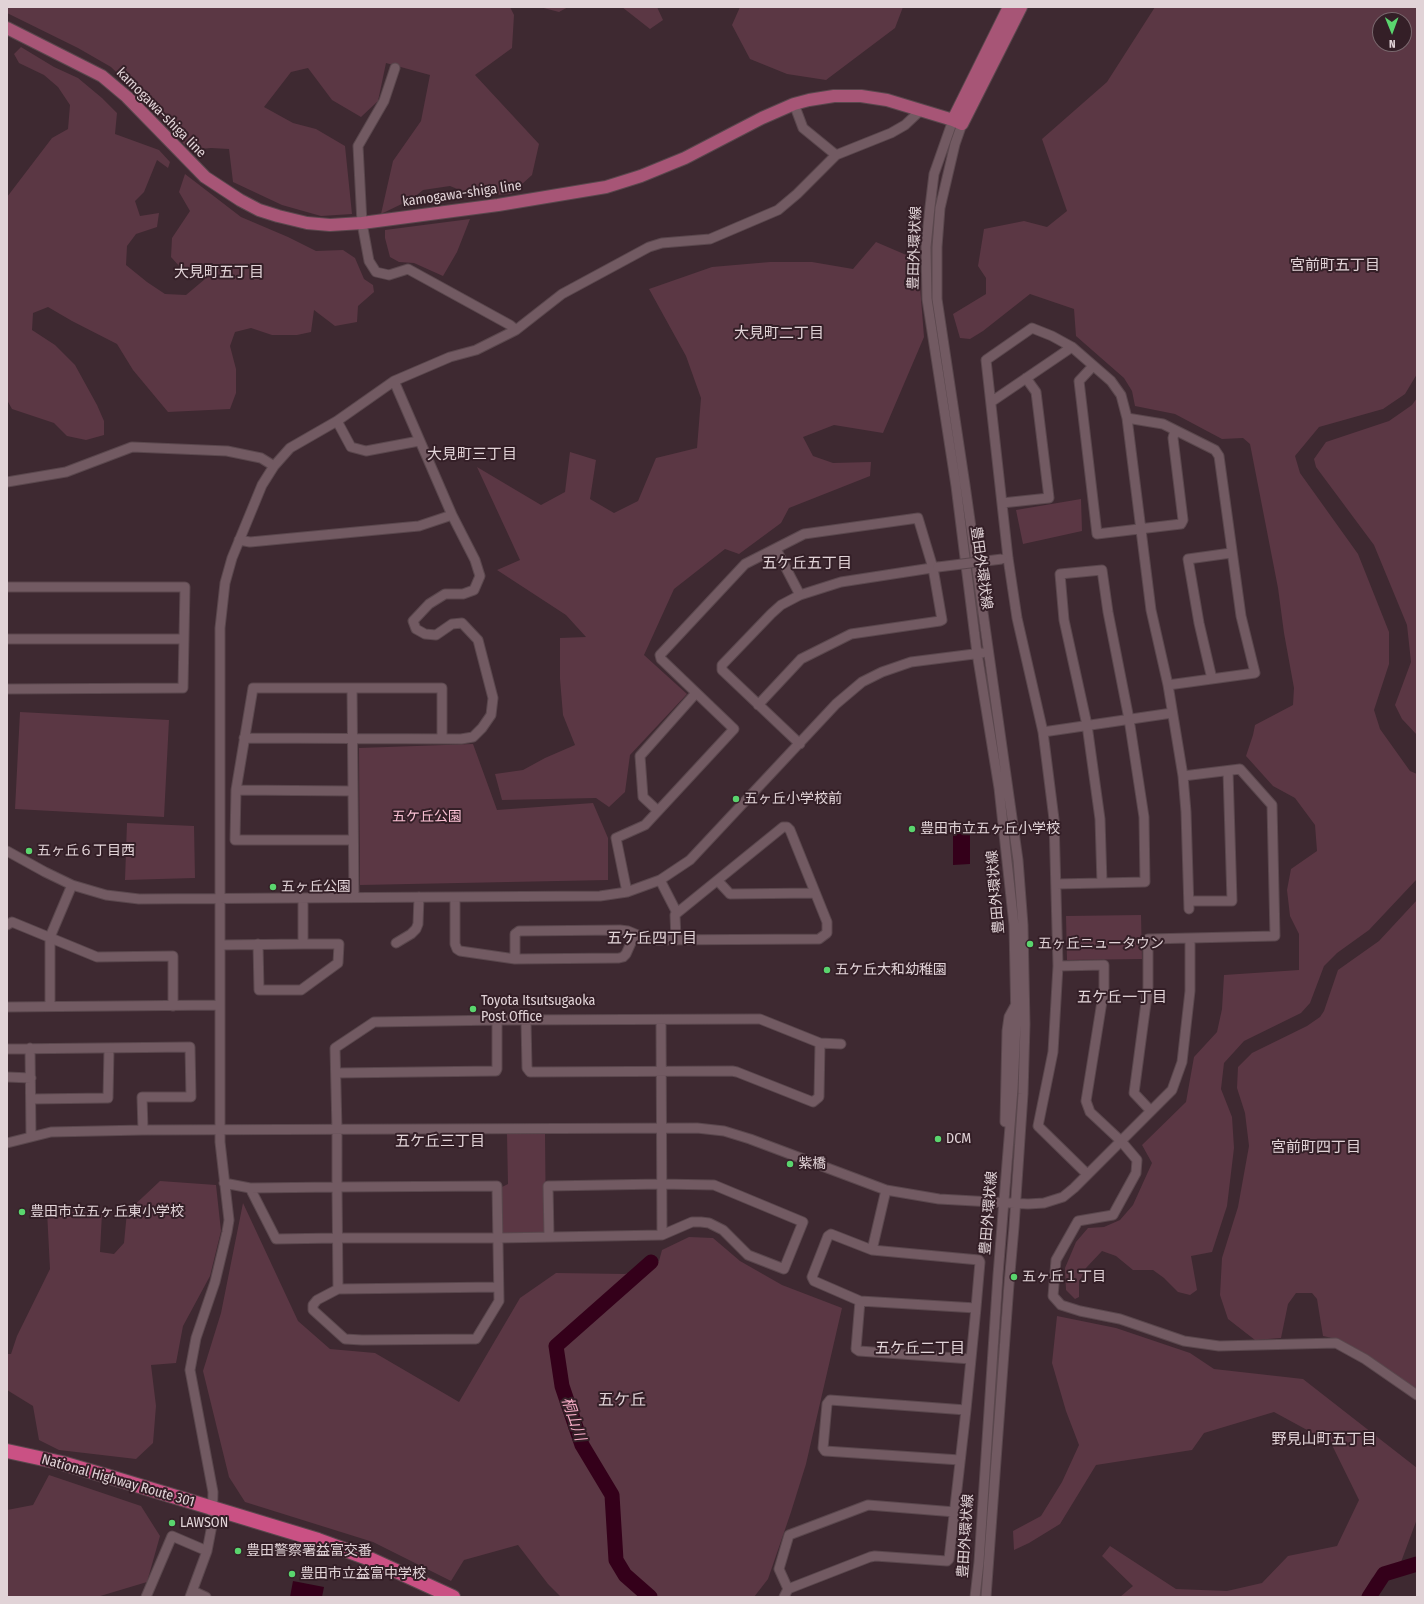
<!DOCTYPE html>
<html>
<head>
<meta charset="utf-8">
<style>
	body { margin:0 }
	#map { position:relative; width:1424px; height:1604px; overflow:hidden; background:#3e2931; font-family:"Fira Sans Condensed",sans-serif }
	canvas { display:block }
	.frame { position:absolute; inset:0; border:8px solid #e1d3d7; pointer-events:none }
	.north { position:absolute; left:1372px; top:12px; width:40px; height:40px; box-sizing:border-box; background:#341f27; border:1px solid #79676d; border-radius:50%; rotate:179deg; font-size:11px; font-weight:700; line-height:16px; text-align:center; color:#e1d3d7 }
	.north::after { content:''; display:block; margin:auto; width:14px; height:18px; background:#5ad56e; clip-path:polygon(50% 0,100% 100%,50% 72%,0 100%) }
</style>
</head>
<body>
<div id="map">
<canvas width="1424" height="1604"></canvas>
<div class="frame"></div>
<div class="north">N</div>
</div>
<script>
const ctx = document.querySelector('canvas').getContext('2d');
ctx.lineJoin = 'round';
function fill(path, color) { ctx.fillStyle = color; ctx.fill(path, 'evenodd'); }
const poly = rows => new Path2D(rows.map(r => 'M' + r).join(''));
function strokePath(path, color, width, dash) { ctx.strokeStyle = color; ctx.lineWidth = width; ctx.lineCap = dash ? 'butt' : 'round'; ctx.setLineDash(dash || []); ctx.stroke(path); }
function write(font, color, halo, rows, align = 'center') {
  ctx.font = font + ' "Fira Sans Condensed","Noto Sans JP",sans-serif'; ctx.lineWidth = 4; ctx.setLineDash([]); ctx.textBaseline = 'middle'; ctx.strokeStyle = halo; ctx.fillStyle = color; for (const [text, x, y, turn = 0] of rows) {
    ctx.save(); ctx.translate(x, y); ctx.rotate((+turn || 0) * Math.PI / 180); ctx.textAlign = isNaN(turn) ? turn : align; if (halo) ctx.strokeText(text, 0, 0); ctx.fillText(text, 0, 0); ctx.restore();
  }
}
const green = poly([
	[7,7,510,7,514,15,512,48,475,75,539,144,532,175,511,194,474,196,450,186,423,190,412,199,381,214,393,161,421,121,430,75,386,63,378,101,361,117,332,100,308,68,291,72,264,107,293,123,316,129,345,146,352,214,321,216,282,205,233,182,229,149,211,148,189,150,154,109,111,67,78,48,7,13],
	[540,7,568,7,559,12],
	[622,7,657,7,663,20,650,29],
	[740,7,903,7,895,28,826,80,787,74,750,59,732,25],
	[1155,7,1417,7,1417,374,1405,394,1383,409,1319,427,1295,456,1300,473,1358,554,1389,632,1389,664,1374,710,1380,729,1410,771,1417,774,1417,879,1369,930,1337,953,1324,966,1310,1003,1301,1013,1244,1041,1224,1063,1221,1089,1232,1117,1234,1148,1227,1206,1212,1252,1191,1256,1197,1290,1190,1295,1178,1292,1164,1278,1153,1270,1133,1270,1116,1256,1102,1251,1086,1268,1079,1282,1079,1297,1075,1299,1066,1290,1065,1268,1076,1242,1088,1228,1104,1227,1120,1220,1133,1205,1152,1163,1142,1145,1186,1102,1194,1057,1217,1032,1222,1009,1224,975,1299,970,1299,934,1290,916,1287,890,1291,869,1317,851,1315,825,1295,798,1273,786,1246,756,1253,735,1255,725,1293,705,1294,688,1284,633,1278,588,1250,444,1243,438,1222,439,1175,414,1135,406,1132,391,1124,378,1076,336,1074,309,1030,294,983,331,970,339,960,338,953,314,986,294,986,278,978,266,984,229,1024,221,1047,227,1067,211,1042,139,1107,82],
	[1380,20,1404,20,1404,44,1380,44],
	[21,47,54,67,78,78,102,98,117,113,115,134,159,150,170,162,168,168,157,160,144,192,135,201,140,216,159,213,157,227,136,234,127,246,126,265,147,282,165,294,186,295,205,279,198,269,180,267,171,257,172,238,190,211,179,192,185,174,241,217,288,237,316,251,343,250,355,258,364,279,373,285,374,292,358,306,357,322,335,326,314,310,311,332,297,335,272,335,251,328,235,332,230,346,236,369,236,393,230,409,168,412,133,370,117,344,72,321,48,307,33,313,32,330,55,345,75,365,97,405,104,421,104,435,86,440,67,436,54,423,12,409,7,400,7,197,52,138,68,129,70,105,58,87,44,75,19,63,14,54],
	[470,219,457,252,443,276,414,263,399,262,390,257,385,238,385,230],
	[876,242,918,260,924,337,883,433,834,425,803,437,813,456,833,463,871,462,870,476,789,508,781,523,739,554,725,549,674,589,644,655,687,694,630,755,625,792,609,807,596,798,502,800,495,774,523,770,545,758,575,745,563,715,560,679,560,638,586,637,566,615,497,570,520,560,477,467,541,505,565,492,570,452,596,460,590,499,614,513,638,501,656,458,697,448,701,398,686,356,649,289,712,267,770,262,812,262,853,269],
	[1417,398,1417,735,1402,719,1395,705,1411,662,1407,625,1374,545,1316,467,1314,459,1326,442,1389,421,1412,405],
	[1081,499,1082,531,1023,544,1016,510],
	[20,712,169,720,164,817,15,809],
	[473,744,497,810,593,803,608,838,608,880,360,885,359,748],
	[127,823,194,826,195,878,125,880],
	[1417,900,1417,1390,1368,1356,1337,1339,1323,1336,1317,1299,1312,1293,1296,1293,1288,1304,1281,1338,1255,1340,1228,1319,1220,1295,1222,1258,1238,1207,1249,1146,1245,1113,1237,1088,1238,1067,1252,1053,1307,1026,1320,1017,1324,1011,1338,970,1379,941],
	[1141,915,1142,959,1067,960,1066,916],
	[507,1134,545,1134,546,1233,501,1233,500,1188,508,1184],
	[160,1181,216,1185,221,1231,210,1276,183,1326,176,1363,151,1365,156,1406,153,1443,136,1459,59,1450,39,1440,33,1406,7,1390,7,1354,11,1354,17,1336,50,1269,47,1211,102,1213,100,1252,114,1254,124,1243,127,1212],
	[243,1203,298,1321,330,1349,375,1353,459,1402,520,1298,556,1273,625,1274,659,1261,662,1250,689,1237,713,1238,740,1261,782,1285,842,1308,806,1464,791,1512,768,1579,754,1597,561,1597,548,1584,518,1545,464,1560,451,1581,373,1542,245,1502,229,1477,203,1371,221,1313],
	[1057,1316,1116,1328,1190,1353,1214,1369,1303,1379,1417,1468,1417,1519,1401,1562,1372,1578,1361,1597,1120,1597,1133,1586,1102,1556,1110,1546,1176,1589,1227,1591,1262,1583,1288,1556,1337,1546,1359,1500,1331,1443,1274,1412,1204,1433,1192,1450,1096,1465,1060,1524,1029,1543,1014,1550,1013,1531,1041,1516,1062,1482,1079,1445,1066,1411,1052,1363],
	[49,1475,141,1506,160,1536,147,1582,97,1597,7,1597,7,1510,33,1505]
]);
const water = poly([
	[970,833,970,864,953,865,953,834],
	[293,1581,324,1587,322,1597,290,1597]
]);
const river = poly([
	[650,1597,625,1575,616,1560,612,1495,582,1445,562,1386,556,1346,651,1262],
	[1369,1597,1384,1574,1417,1564]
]);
const minor = poly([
	[395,68,384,101,358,146,362,223,369,261,376,272,389,275,408,269,510,325,516,330],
	[794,104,803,128,836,155],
	[953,120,934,174,930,207,926,247,927,299,956,486,977,653,999,788,1014,925,1016,1024,1013,1089,998,1275,979,1562,975,1597],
	[962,124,955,144,940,208,937,247,937,299,965,485,1018,860,1023,925,1025,1024,1023,1094,1014,1227,1009,1284,986,1597],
	[1093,366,1079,381,1097,534,1181,524,1183,520,1173,438,1175,430],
	[991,402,1072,347],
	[1127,418,1163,424,1215,450,1219,456,1241,616,1255,673,1168,685],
	[337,421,351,447,366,451,419,441],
	[7,482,66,472,132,447,227,451,261,458,274,466],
	[1002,503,1049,498,1036,392,1026,378],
	[239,540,250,542,419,526,452,515],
	[776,549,800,595],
	[7,587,185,587,183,688,7,689],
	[7,639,184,639],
	[1212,679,1199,623,1188,559,1231,553],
	[352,688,354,897],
	[1043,732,1172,713],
	[244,738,461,739,473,737,482,728,491,715,493,698,478,640,462,623,452,624,436,635,425,634,416,629,413,621,429,604,445,594,463,594,474,590,480,576,475,560,452,515,394,381],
	[800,744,722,670,722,665,771,614,781,605,800,595,841,582,938,567],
	[236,790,353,791],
	[658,811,643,797,640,756,696,693],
	[353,840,235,840,236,790,253,688,442,688,442,738],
	[7,851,45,872,72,885,106,895,139,899,600,896,627,892,660,880,690,860,836,704,862,682,882,672,911,662,982,653],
	[660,880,677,913],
	[718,881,730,894,814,893],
	[1056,884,1102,883,1145,882,1144,817,1129,719,1108,612,1102,570,1060,574,1064,620,1087,725,1100,819,1102,883],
	[627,892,616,838,645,825,734,729,661,659,660,655,745,564,804,534,918,518,933,568,942,620,940,621,851,634,801,659,758,705],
	[455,897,455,944,457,949,460,951,515,959,619,958,623,957,626,954,635,934],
	[303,898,303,944],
	[1189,901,1232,901,1228,771],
	[7,925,12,922,97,957,173,956,173,1006],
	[396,943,411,934,416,929,418,924,419,897],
	[220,945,303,944,339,944,338,963,301,990,259,990,258,944],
	[515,959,515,934,519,931,620,930,628,931,650,940,819,939,827,933,827,922,790,830,787,827,783,827,677,913,675,915,676,939],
	[1058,966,1104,965,1104,989,1086,1101,1090,1112,1121,1141,1137,1160,1136,1173,1113,1215,1078,1221,1056,1260,1053,1296,1061,1305,1080,1311,1120,1319,1184,1341,1219,1346,1336,1343,1365,1359,1417,1395],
	[50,1006,50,937,72,885],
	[7,1007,220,1005],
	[661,1020,662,1235],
	[526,1021,527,1068,530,1072,732,1071,737,1072,813,1102,819,1097,820,1043],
	[30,1048,31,1136],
	[7,1049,190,1047,191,1097,142,1097,143,1130],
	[336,1073,496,1071,497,1069,497,1020],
	[7,1077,31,1078],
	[31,1099,108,1098,109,1049],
	[1150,1110,1134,1093,1148,988,1148,939,1275,936,1272,805,1240,769,1183,776],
	[1005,1122,1007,1031,1009,1017,1015,1006],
	[7,1143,51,1132,143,1130,697,1128,724,1131,750,1139,886,1190,939,1199,1028,1204,1044,1203,1063,1197,1074,1188,1172,1090,1182,1062,1190,991,1190,939],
	[1087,1174,1038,1126,1053,1052,1058,966,1054,819,1043,732,1017,618,1008,558,986,360,1032,328,1052,336,1072,347,1111,381,1121,395,1127,418,1151,610,1168,685,1183,776,1186,812,1189,909],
	[224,1183,250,1188,337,1187,497,1186,499,1301,476,1339,362,1340,345,1339,313,1310,313,1305,317,1300,338,1289,337,1187,337,1130,335,1048,374,1022,501,1020,752,1019,760,1019,820,1043,841,1044],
	[250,1188,276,1239,337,1238,498,1238,662,1235,692,1222,701,1222,709,1223,723,1230,748,1255,784,1269,803,1222,714,1185,661,1184,548,1186,549,1237],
	[872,1250,886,1190],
	[338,1289,498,1287],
	[860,1301,856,1349,859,1351,971,1359],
	[960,1460,825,1451,823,1448,827,1404,830,1400,966,1410],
	[788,1589,779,1569,789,1535,868,1505,955,1512],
	[193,1591,206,1597],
	[146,1597,172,1536,207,1551],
	[190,1597,207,1551,212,1525,213,1492,190,1370,196,1338,215,1282,227,1232,229,1220,220,1142,220,628,225,583,232,558,262,485,274,466,290,448,337,421,394,381,450,357,476,350,516,330,562,294,649,247,662,243,710,239,778,210,797,194,836,155,891,133,905,125,921,110],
	[784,1597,788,1589,870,1557,875,1556,947,1561,949,1559,966,1410,976,1308,980,1262,979,1260,872,1250,831,1234,828,1236,812,1277,814,1281,860,1301,976,1308]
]);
const major = poly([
	[7,28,102,76,127,97,205,177,240,200,259,210,278,216,307,223,330,225,362,223,498,205,606,187,641,176,685,158,762,118,794,104,809,100,834,96,861,96,887,100,953,120,962,124,1021,7],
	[953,120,1009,7]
]);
const highway = poly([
	[7,1451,62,1463,110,1477,318,1540,370,1559,453,1597]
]);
const minorBridge = poly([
	[938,567,1002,559]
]);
const markers = [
	[736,799,4,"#5ad56e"],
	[912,829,4,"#5ad56e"],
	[29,851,4,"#5ad56e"],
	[273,887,4,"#5ad56e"],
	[1030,944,4,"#5ad56e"],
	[827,970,4,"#5ad56e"],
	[473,1009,4,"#5ad56e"],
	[938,1139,4,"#5ad56e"],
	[790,1164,4,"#5ad56e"],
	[22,1212,4,"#5ad56e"],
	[1014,1277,4,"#5ad56e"],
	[172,1523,4,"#5ad56e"],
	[238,1551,4,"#5ad56e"],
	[292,1574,4,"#5ad56e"]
];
const streetNames = [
	["kamogawa-shiga line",161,113,45],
	["kamogawa-shiga line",462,194,-8],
	["豊田外環状線",915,248,-88],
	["豊田外環状線",981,568,82],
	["豊田外環状線",996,892,-95],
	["豊田外環状線",989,1213,-85],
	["National Highway Route 301",118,1481,16],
	["豊田外環状線",966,1536,-86]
];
const poiNames = [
	["五ヶ丘小学校前",744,799],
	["豊田市立五ヶ丘小学校",920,829],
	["五ヶ丘６丁目西",37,851],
	["五ヶ丘公園",281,887],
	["五ヶ丘ニュータウン",1038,944],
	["五ケ丘大和幼稚園",835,970],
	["Toyota Itsutsugaoka",481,1001],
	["Post Office",481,1017],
	["DCM",946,1139],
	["紫橋",798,1164],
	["豊田市立五ヶ丘東小学校",30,1212],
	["五ヶ丘１丁目",1022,1277],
	["LAWSON",180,1523],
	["豊田警察署益富交番",246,1551],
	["豊田市立益富中学校",300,1574]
];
const parkNames = [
	["五ケ丘公園",427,817]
];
const neighbourhoodNames = [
	["宮前町五丁目",1335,266],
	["大見町五丁目",219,273],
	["大見町二丁目",779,334],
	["大見町三丁目",472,455],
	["五ケ丘五丁目",807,564],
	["五ケ丘四丁目",652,939],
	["五ケ丘一丁目",1122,998],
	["五ケ丘三丁目",440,1142],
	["宮前町四丁目",1316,1148],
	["五ケ丘二丁目",920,1349],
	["野見山町五丁目",1324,1440]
];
const waterNames = [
	["桐山川",573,1419,71]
];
const quarterNames = [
	["五ケ丘",622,1401]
];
fill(green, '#5b3744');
fill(water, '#34001a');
strokePath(river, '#34001a', 15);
strokePath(minor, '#5a474d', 11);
strokePath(major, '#5a474d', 14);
strokePath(highway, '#5a474d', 16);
strokePath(minor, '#725a62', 9);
strokePath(major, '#a75576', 12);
strokePath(highway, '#ca5184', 14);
strokePath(minorBridge, '#5a474d', 11, []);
strokePath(minorBridge, '#725a62', 9);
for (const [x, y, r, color] of markers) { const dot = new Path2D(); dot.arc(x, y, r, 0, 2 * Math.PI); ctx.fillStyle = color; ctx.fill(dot); strokePath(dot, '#341f27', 1.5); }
write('14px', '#e1d3d7', '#341f27', streetNames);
write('14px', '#e1d3d7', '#341f27', poiNames, 'left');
write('14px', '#f9c0d3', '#341f27', parkNames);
write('15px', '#e1d3d7', '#341f27', neighbourhoodNames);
write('italic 15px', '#f7adc7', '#341f27', waterNames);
write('16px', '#e1d3d7', '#341f27', quarterNames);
</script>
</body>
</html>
